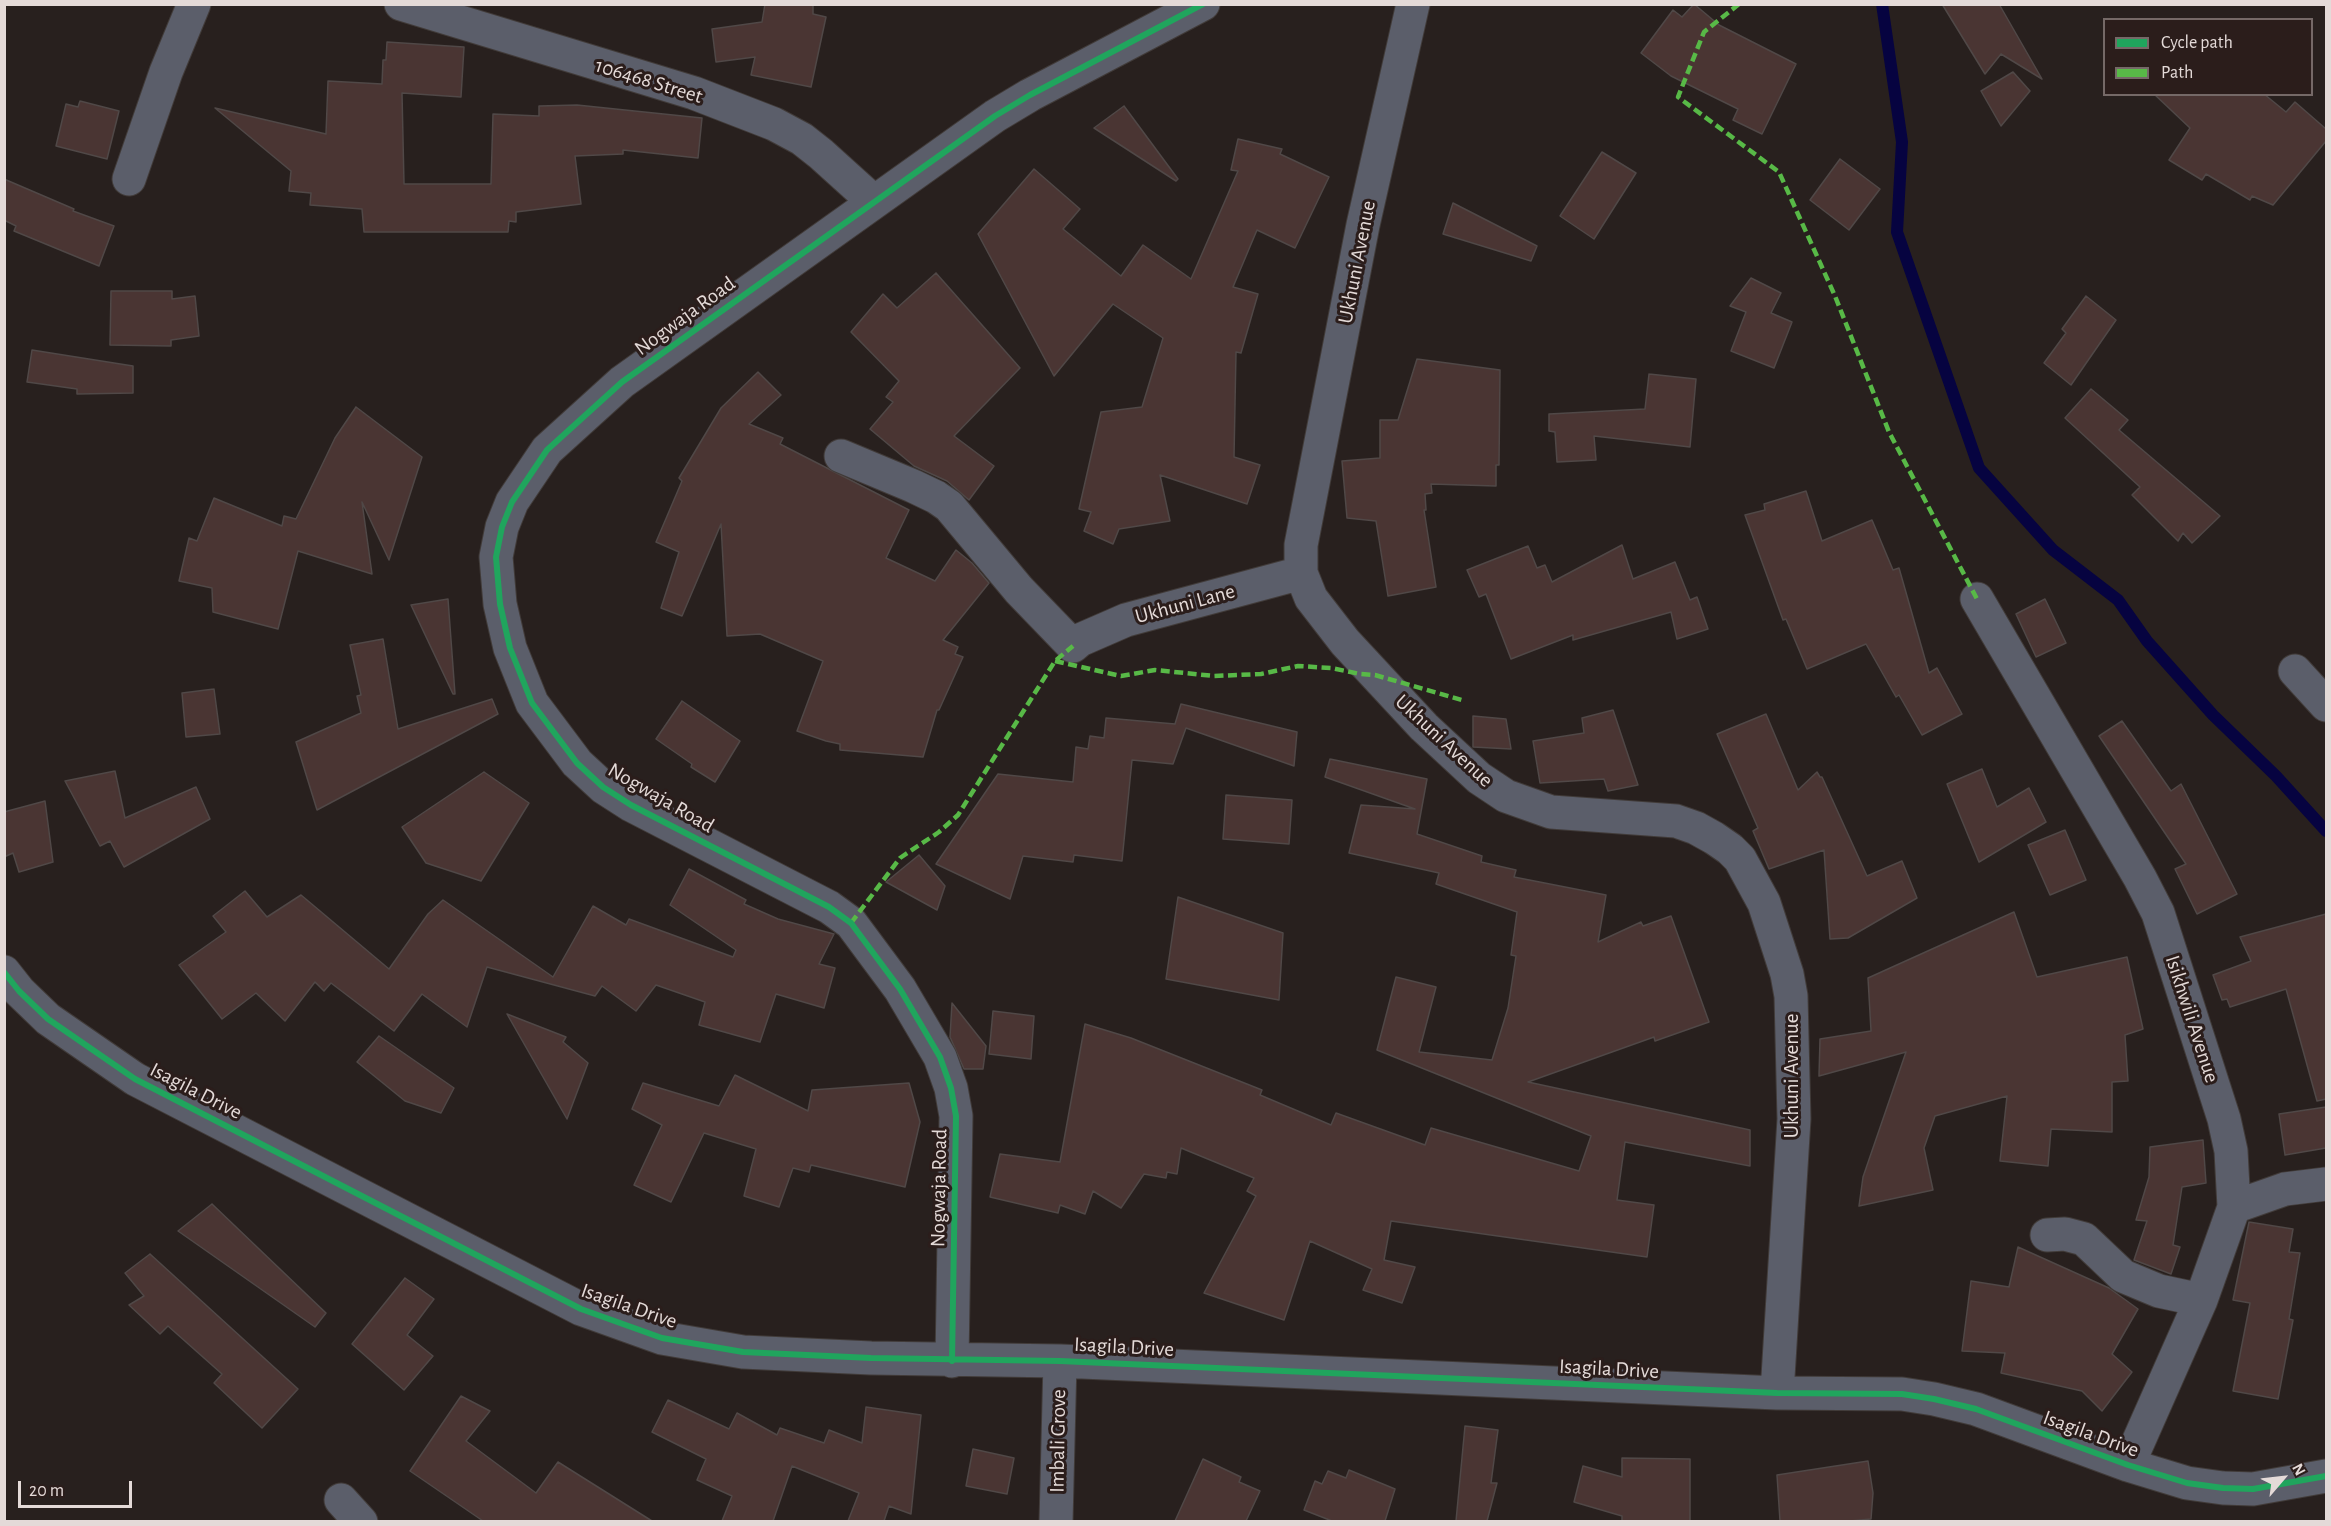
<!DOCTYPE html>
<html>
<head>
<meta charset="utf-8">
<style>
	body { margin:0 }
	#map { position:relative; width:2331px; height:1526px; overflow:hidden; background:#28201e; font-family:"Alegreya Sans",sans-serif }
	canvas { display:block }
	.frame { position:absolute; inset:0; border:6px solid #e4dad8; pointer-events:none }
	.legend { position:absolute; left:2103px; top:18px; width:210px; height:78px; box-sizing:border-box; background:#2b1d1b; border:2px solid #756967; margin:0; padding:8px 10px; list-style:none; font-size:18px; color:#e4dad8 }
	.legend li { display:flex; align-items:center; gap:12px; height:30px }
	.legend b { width:30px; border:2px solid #756967 }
	.north { position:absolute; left:2253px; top:1448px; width:60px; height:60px; -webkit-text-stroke:4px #2b1d1b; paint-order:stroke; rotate:62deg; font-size:16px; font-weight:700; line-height:24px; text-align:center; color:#e4dad8 }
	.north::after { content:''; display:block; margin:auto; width:21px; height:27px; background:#e4dad8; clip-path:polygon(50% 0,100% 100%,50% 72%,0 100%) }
	.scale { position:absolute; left:18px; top:1481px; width:114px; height:27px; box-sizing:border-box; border:3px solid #e4dad8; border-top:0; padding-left:8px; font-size:18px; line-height:21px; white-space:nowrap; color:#e4dad8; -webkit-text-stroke:4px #2b1d1b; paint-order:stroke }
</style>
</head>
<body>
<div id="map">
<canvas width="2331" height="1526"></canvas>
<div class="frame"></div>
<ul class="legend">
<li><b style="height:8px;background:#20a55d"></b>Cycle path</li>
<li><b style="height:8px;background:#58b947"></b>Path</li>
</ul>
<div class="north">N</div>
<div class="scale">20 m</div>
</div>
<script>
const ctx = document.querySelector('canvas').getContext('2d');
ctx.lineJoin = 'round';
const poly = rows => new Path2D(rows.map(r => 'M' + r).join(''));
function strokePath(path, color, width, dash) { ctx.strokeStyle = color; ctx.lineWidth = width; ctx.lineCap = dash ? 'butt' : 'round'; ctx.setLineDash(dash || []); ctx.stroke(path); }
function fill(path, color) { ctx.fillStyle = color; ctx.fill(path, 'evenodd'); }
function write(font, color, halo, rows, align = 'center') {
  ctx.font = font + ' "Alegreya Sans",sans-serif'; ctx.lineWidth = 6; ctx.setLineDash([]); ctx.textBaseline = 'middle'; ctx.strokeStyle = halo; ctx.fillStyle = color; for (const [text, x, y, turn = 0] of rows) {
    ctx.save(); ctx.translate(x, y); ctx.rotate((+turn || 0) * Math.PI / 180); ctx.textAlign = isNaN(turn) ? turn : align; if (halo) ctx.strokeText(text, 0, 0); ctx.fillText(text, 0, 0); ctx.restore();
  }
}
const stream = poly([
	[1882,4,1902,142,1897,232,1979,468,2053,550,2118,600,2147,641,2213,715,2276,776,2326,831]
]);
const building = poly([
	[765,4,813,4,813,14,826,17,811,87,751,75,755,57,716,62,712,29,762,22,765,4],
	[1694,4,1719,25,1796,64,1762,134,1733,120,1738,109,1671,76,1641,53,1673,10,1682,17,1694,4],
	[1942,4,1999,4,2042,79,2001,54,1985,74,1942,4],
	[387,42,464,47,461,97,402,93,404,184,491,184,493,114,539,116,539,106,577,105,702,118,698,158,623,150,623,154,575,156,581,204,516,212,516,222,509,221,508,232,364,232,362,209,310,205,311,193,289,191,291,171,215,108,326,134,328,81,382,84,383,60,386,60,387,42],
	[2013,72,2030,91,2001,126,1981,91,2013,72],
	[2154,94,2264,94,2286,112,2295,102,2326,129,2326,141,2273,205,2252,196,2250,200,2206,174,2202,180,2169,160,2190,128,2154,94],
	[80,101,119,111,107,159,56,146,66,104,78,107,80,101],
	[1124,106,1178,179,1176,181,1094,128,1124,106],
	[1238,139,1282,149,1280,154,1329,177,1295,248,1257,230,1233,287,1258,294,1241,353,1236,352,1234,457,1260,465,1247,504,1160,475,1170,521,1119,529,1113,544,1084,531,1091,512,1079,509,1101,412,1142,407,1163,338,1113,304,1054,376,978,234,1034,169,1080,209,1063,229,1121,276,1143,245,1191,279,1238,171,1231,170,1238,139],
	[1602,152,1636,173,1594,239,1560,216,1602,152],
	[1840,159,1880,189,1849,230,1810,200,1840,159],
	[4,179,74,209,73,211,114,226,99,266,14,231,16,226,4,220,4,179],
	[1453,203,1537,246,1531,261,1443,234,1453,203],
	[936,273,1020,368,954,436,994,466,969,500,947,481,914,466,870,429,893,402,886,397,899,381,851,332,883,294,897,308,936,273],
	[1751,278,1781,293,1771,313,1792,322,1774,368,1731,351,1746,312,1730,306,1751,278],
	[111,291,172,291,172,299,195,296,199,336,171,340,171,346,110,345,111,291],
	[2086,296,2116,320,2071,385,2044,363,2066,333,2062,329,2086,296],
	[32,350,133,366,133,393,77,394,77,389,27,382,32,350],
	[1417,359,1500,370,1499,465,1496,465,1496,486,1431,484,1432,493,1425,494,1426,510,1424,510,1436,587,1388,596,1376,521,1347,518,1342,461,1380,458,1380,420,1398,420,1417,359],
	[758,372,781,395,749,424,783,438,780,444,909,510,886,558,935,581,956,550,972,563,989,583,943,640,958,647,955,654,963,657,939,710,937,710,923,757,840,750,840,744,826,741,797,731,823,661,760,634,727,636,721,524,682,616,661,608,679,552,656,542,682,481,679,478,721,408,758,372],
	[1649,374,1696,379,1690,447,1594,436,1596,460,1557,462,1555,432,1549,431,1549,414,1645,409,1649,374],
	[2091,389,2128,420,2119,430,2220,516,2192,543,2183,533,2178,541,2132,495,2140,487,2065,418,2091,389],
	[356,407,422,457,389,560,362,502,372,574,298,551,278,629,213,612,212,588,179,581,189,538,197,541,214,498,282,526,284,516,296,519,335,438,356,407],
	[1806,491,1822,541,1872,520,1893,570,1899,568,1929,673,1937,668,1962,714,1922,735,1899,695,1896,697,1866,644,1807,669,1786,619,1783,620,1745,515,1765,510,1764,504,1806,491],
	[1622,545,1633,579,1675,562,1690,600,1697,597,1708,629,1677,639,1671,612,1573,640,1573,635,1511,659,1486,594,1479,597,1467,570,1528,546,1537,568,1545,565,1552,582,1622,545],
	[448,599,455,694,453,694,411,605,448,599],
	[2045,599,2066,643,2036,657,2016,614,2045,599],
	[383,639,398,729,492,699,498,714,317,810,296,742,361,713,357,696,361,695,350,645,383,639],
	[214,689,220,734,186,737,182,693,214,689],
	[682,701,740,741,715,782,691,767,692,764,656,739,682,701],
	[1181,704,1297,732,1294,766,1186,728,1173,764,1132,760,1122,861,1074,855,1073,862,1023,856,1010,899,936,864,998,774,1073,782,1076,747,1088,749,1090,736,1104,738,1106,718,1175,724,1181,704],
	[1613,710,1638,785,1608,791,1604,779,1540,783,1533,741,1584,733,1582,718,1613,710],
	[1766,714,1798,790,1817,772,1820,777,1822,777,1867,876,1902,861,1917,898,1848,938,1830,939,1824,850,1769,869,1753,831,1758,828,1717,734,1766,714],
	[1473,716,1506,719,1511,749,1473,747,1473,716],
	[2122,721,2171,791,2181,784,2237,894,2197,914,2175,869,2186,864,2099,736,2122,721],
	[1330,759,1427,779,1417,834,1482,856,1481,862,1516,870,1514,877,1606,895,1598,942,1641,922,1643,926,1671,916,1709,1022,1655,1041,1654,1037,1528,1082,1750,1130,1750,1166,1625,1142,1617,1200,1654,1205,1647,1257,1391,1221,1384,1260,1415,1267,1402,1303,1363,1290,1372,1269,1310,1241,1284,1320,1204,1293,1256,1196,1247,1191,1254,1178,1181,1148,1177,1174,1167,1172,1166,1178,1144,1174,1121,1208,1093,1191,1085,1214,1060,1205,1058,1213,990,1197,1000,1154,1060,1162,1085,1024,1131,1038,1262,1090,1260,1095,1331,1125,1336,1113,1425,1145,1431,1128,1579,1171,1591,1136,1377,1050,1396,977,1436,987,1419,1052,1492,1060,1508,1008,1516,956,1511,955,1517,912,1436,884,1439,873,1349,853,1361,805,1415,809,1325,777,1330,759],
	[1982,769,1997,807,2029,788,2046,822,1979,862,1947,784,1982,769],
	[115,771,125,818,196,787,210,819,124,867,110,841,100,846,65,781,115,771],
	[484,772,529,803,481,881,426,863,402,827,484,772],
	[1226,795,1292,800,1289,844,1223,839,1226,795],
	[45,801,53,862,19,872,13,853,4,857,4,812,45,801],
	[2065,830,2086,880,2050,895,2028,845,2065,830],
	[919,855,945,886,937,910,886,882,919,855],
	[689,869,746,900,744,904,778,919,834,934,819,964,835,968,824,1008,776,994,760,1042,699,1025,705,1002,656,985,636,1011,602,986,595,996,487,967,467,1027,422,994,394,1031,331,983,324,991,315,982,285,1021,256,993,222,1019,179,965,226,932,213,916,245,891,267,917,301,895,389,969,428,914,443,900,553,977,593,906,626,925,629,919,733,957,736,950,670,905,689,869],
	[1178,897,1283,933,1279,1000,1166,979,1178,897],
	[2014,912,2037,977,2127,957,2143,1029,2125,1035,2128,1081,2112,1082,2112,1132,2051,1129,2048,1166,2000,1161,2007,1096,1935,1116,1924,1148,1933,1190,1859,1206,1863,1177,1906,1052,1819,1076,1820,1039,1871,1031,1868,978,2014,912],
	[2326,914,2326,1099,2317,1101,2286,989,2230,1007,2227,999,2222,1000,2213,975,2251,961,2240,937,2326,914],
	[952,1003,986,1046,983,1069,964,1069,950,1037,952,1003],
	[993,1011,1034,1016,1031,1059,989,1054,993,1011],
	[507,1014,566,1037,563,1042,588,1063,567,1119,507,1014],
	[379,1036,454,1088,441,1113,405,1101,357,1062,379,1036],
	[735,1075,808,1111,812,1090,909,1083,920,1122,905,1187,811,1165,809,1172,793,1168,779,1207,744,1196,756,1149,704,1133,671,1202,634,1185,662,1125,632,1109,643,1083,719,1106,735,1075],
	[2326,1107,2326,1148,2285,1155,2279,1114,2326,1107],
	[2203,1140,2206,1183,2182,1187,2173,1245,2180,1247,2171,1274,2134,1260,2147,1221,2136,1220,2149,1177,2150,1147,2203,1140],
	[212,1204,326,1313,315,1327,178,1231,212,1204],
	[2249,1222,2293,1229,2289,1252,2300,1253,2289,1319,2293,1320,2278,1399,2233,1391,2250,1303,2233,1300,2249,1222],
	[2018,1247,2109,1288,2138,1309,2112,1354,2132,1372,2102,1411,2082,1391,2001,1373,2005,1353,1962,1351,1971,1281,2009,1287,2018,1247],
	[150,1254,298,1389,262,1428,214,1383,222,1374,168,1326,160,1334,129,1305,144,1296,125,1273,150,1254],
	[405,1278,434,1299,407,1335,433,1356,404,1390,352,1344,405,1278],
	[461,1396,490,1411,466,1441,536,1493,558,1462,652,1521,483,1521,410,1471,461,1396],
	[668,1400,729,1429,737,1413,777,1435,780,1428,824,1443,829,1430,862,1443,866,1407,921,1415,911,1514,889,1506,884,1521,848,1521,859,1493,792,1466,773,1521,722,1521,732,1496,697,1480,706,1459,652,1432,668,1400],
	[1465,1426,1498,1430,1491,1483,1497,1483,1487,1521,1456,1521,1465,1426],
	[973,1449,1014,1458,1007,1494,966,1486,973,1449],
	[1622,1458,1690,1459,1690,1521,1622,1521,1622,1516,1574,1502,1583,1466,1622,1477,1622,1458],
	[1203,1459,1241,1477,1239,1482,1260,1491,1246,1521,1175,1521,1203,1459],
	[1868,1461,1873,1493,1871,1519,1850,1521,1780,1521,1777,1475,1868,1461],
	[1349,1470,1395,1489,1385,1521,1332,1521,1304,1510,1315,1481,1322,1484,1328,1471,1346,1478,1349,1470]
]);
const minor = poly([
	[401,4,694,93,774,124,802,139,821,154,873,201],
	[1413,4,1363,225,1301,545,1301,573,1311,598,1345,642,1424,727,1479,778,1506,796,1551,812,1676,821,1696,828,1714,838,1730,849,1740,859,1764,903,1787,974,1791,996,1794,1119,1777,1393],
	[129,179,166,72,194,4],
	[841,456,913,486,936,497,949,506,1019,590,1073,646,1080,640,1126,620,1301,573],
	[1977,599,2140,878,2158,913,2224,1119,2231,1151,2234,1207,2201,1300,2128,1465],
	[2295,671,2326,705],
	[4,972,19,991,48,1019,135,1079,581,1309,662,1338,743,1352,871,1358,1060,1361,1777,1393,1902,1394,1934,1399,1976,1409,2128,1465,2187,1483,2223,1488,2253,1489,2326,1476],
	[2234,1207,2285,1189,2326,1184],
	[2047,1235,2065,1234,2084,1239,2123,1276,2159,1291,2201,1300],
	[952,1361,956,1116,951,1088,940,1057,900,989,851,923,829,907,631,805,603,787,577,763,532,703,510,648,500,604,496,557,502,527,512,502,547,450,622,382,995,116,1030,95,1203,4],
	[341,1500,361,1522],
	[1056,1522,1060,1361]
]);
const quiet = poly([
	[1739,4,1704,32,1678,97,1779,172,1835,296,1889,432,1977,599],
	[1055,661,1121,676,1155,670,1214,676,1261,674,1298,666,1331,668,1360,674,1375,675,1465,701],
	[851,923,900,858,939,832,958,815,1055,661,1073,646]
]);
const cycleway = poly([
	[4,972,19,991,48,1019,135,1079,581,1309,662,1338,743,1352,871,1358,1060,1361,1777,1393,1902,1394,1934,1399,1976,1409,2128,1465,2187,1483,2223,1488,2253,1489,2326,1476],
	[952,1361,956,1116,951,1088,940,1057,900,989,851,923,829,907,631,805,603,787,577,763,532,703,510,648,500,604,496,557,502,527,512,502,547,450,622,382,995,116,1030,95,1203,4]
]);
const streetNames = [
	["106468 Street",649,81,17],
	["Ukhuni Avenue",1357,262,-79],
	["Nogwaja Road",685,316,-36],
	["Ukhuni Lane",1185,604,-15],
	["Ukhuni Avenue",1444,741,43],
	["Nogwaja Road",661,798,30],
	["Isikhwili Avenue",2192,1019,72],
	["Ukhuni Avenue",1792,1076,-90],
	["Isagila Drive",196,1091,27],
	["Nogwaja Road",939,1188,-89],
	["Isagila Drive",629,1306,19],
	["Isagila Drive",1124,1347,3],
	["Isagila Drive",1609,1369,3],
	["Isagila Drive",2091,1434,20],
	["Imbali Grove",1058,1441,-89]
];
strokePath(stream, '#060340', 12);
fill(building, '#4a3533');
strokePath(building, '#504847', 1.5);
strokePath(minor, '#413b39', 35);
strokePath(minor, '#5b5e6a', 33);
strokePath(quiet, '#58b947', 4.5, [9, 4.5]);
strokePath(cycleway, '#20a55d', 6);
write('21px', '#e4dad8', '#2b1d1b', streetNames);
</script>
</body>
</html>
